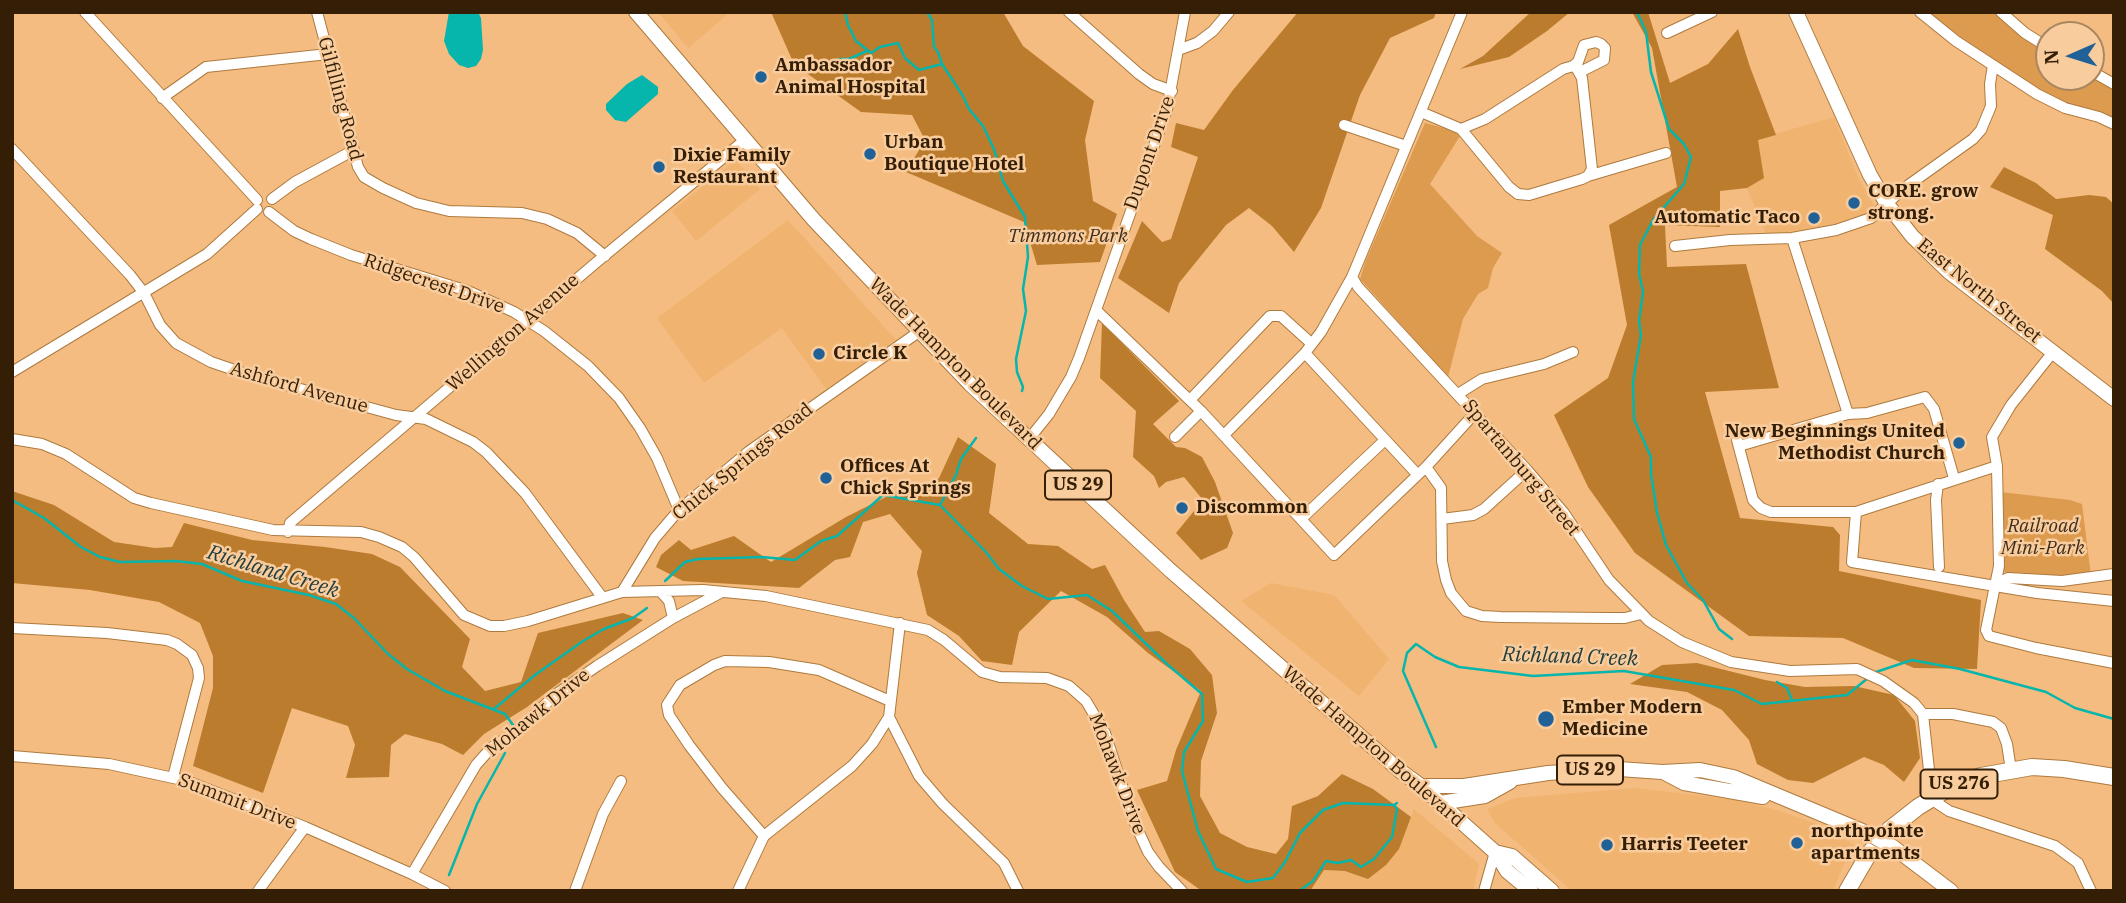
<!DOCTYPE html>
<html>
<head>
<meta charset="utf-8">
<style>
	body { margin:0 }
	#map { position:relative; width:2126px; height:903px; overflow:hidden; background:#f4bc80; font-family:"IBM Plex Serif",serif }
	canvas { display:block }
	.frame { position:absolute; inset:0; border:14px solid #341f06; pointer-events:none }
	.north { position:absolute; left:2035px; top:21px; width:70px; height:70px; box-sizing:border-box; background:#f9cc9d; border:2px solid #aa8761; border-radius:50%; rotate:267deg; font-size:19px; font-weight:700; line-height:28px; text-align:center; color:#341f06 }
	.north::after { content:''; display:block; margin:auto; width:24px; height:32px; background:#206297; clip-path:polygon(50% 0,100% 100%,50% 72%,0 100%) }
</style>
</head>
<body>
<div id="map">
<canvas width="2126" height="903"></canvas>
<div class="frame"></div>
<div class="north">N</div>
</div>
<script>
const ctx = document.querySelector('canvas').getContext('2d');
ctx.lineJoin = 'round';
function fill(path, color) { ctx.fillStyle = color; ctx.fill(path, 'evenodd'); }
const poly = rows => new Path2D(rows.map(r => 'M' + r).join(''));
function strokePath(path, color, width, dash) { ctx.strokeStyle = color; ctx.lineWidth = width; ctx.lineCap = dash ? 'butt' : 'round'; ctx.setLineDash(dash || []); ctx.stroke(path); }
function write(font, color, halo, rows, align = 'center') {
  ctx.font = font + ' "IBM Plex Serif",serif'; ctx.lineWidth = 5; ctx.setLineDash([]); ctx.textBaseline = 'middle'; ctx.strokeStyle = halo; ctx.fillStyle = color; for (const [text, x, y, turn = 0] of rows) {
    ctx.save(); ctx.translate(x, y); ctx.rotate((+turn || 0) * Math.PI / 180); ctx.textAlign = isNaN(turn) ? turn : align; if (halo) ctx.strokeText(text, 0, 0); ctx.fillText(text, 0, 0); ctx.restore();
  }
}
const built = poly([
	[658,12,730,12,688,48],
	[1834,117,1858,177,1877,211,1840,227,1766,234,1747,188,1764,178,1758,139],
	[736,160,760,189,696,241,672,211],
	[788,220,896,340,826,389,782,328,704,383,657,318],
	[1271,583,1334,595,1389,659,1359,696,1241,601],
	[1635,788,1737,800,1780,811,1814,823,1855,845,1843,866,1833,891,1572,891,1495,823,1487,809,1515,798],
	[1414,809,1479,864,1473,891,1310,891,1324,870,1345,871,1399,848]
]);
const green = poly([
	[1926,12,1996,12,2006,22,2049,52,2049,77,2091,77,2114,88,2114,115,2110,117,2073,106,2041,92,1959,40],
	[1425,123,1451,130,1460,136,1430,184,1477,236,1502,253,1493,268,1488,288,1478,294,1463,319,1448,377,1360,279,1366,260],
	[2001,492,2070,500,2082,504,2091,576,2009,575,2005,572,2003,569]
]);
const forest = poly([
	[771,12,1003,12,1023,46,1094,101,1085,140,1093,201,1117,214,1100,262,1037,265,1024,222,906,172,925,140,912,115,861,112,794,64],
	[1298,12,1436,12,1434,18,1390,38,1360,95,1321,208,1294,252,1272,226,1249,208,1226,225,1179,283,1169,313,1118,278,1142,221,1162,242,1171,239,1198,157,1171,147,1176,123,1204,130,1233,90],
	[1531,12,1570,12,1547,31,1509,57,1460,69,1483,56],
	[1632,12,1648,12,1670,83,1708,64,1738,29,1750,67,1776,135,1758,140,1764,178,1747,188,1720,191,1720,227,1665,225,1667,267,1746,264,1779,388,1705,392,1740,518,1833,527,1840,535,1839,571,1981,600,1977,669,1914,668,1843,638,1749,636,1635,553,1588,487,1554,415,1608,378,1627,325,1609,225,1677,187,1652,48],
	[2004,167,2036,183,2056,199,2089,195,2106,197,2114,204,2114,304,2102,291,2045,249,2053,215,1990,187],
	[1102,323,1179,401,1153,424,1176,447,1185,448,1202,457,1215,482,1233,533,1227,548,1201,560,1176,533,1203,500,1184,477,1166,482,1159,488,1154,476,1133,457,1136,411,1100,378],
	[958,437,996,464,989,513,1028,544,1058,546,1092,569,1105,565,1124,600,1145,632,1159,631,1190,649,1212,675,1217,713,1201,761,1200,796,1220,833,1247,847,1276,854,1288,839,1292,806,1318,796,1342,774,1373,789,1411,817,1399,849,1386,865,1368,879,1345,871,1324,870,1310,891,1202,891,1175,872,1137,790,1167,781,1176,750,1201,691,1148,653,1107,617,1061,591,1019,632,1012,665,982,661,959,636,927,615,917,573,922,551,890,514,863,522,850,557,835,560,799,588,683,581,656,567,661,555,679,540,691,550,734,536,771,562,846,517,906,487,927,488,939,478],
	[12,491,54,505,114,542,155,548,172,547,184,523,252,540,325,547,372,554,400,567,470,639,462,667,485,691,521,682,538,633,623,613,643,620,527,707,484,734,463,755,442,744,405,734,391,745,389,777,346,778,355,745,348,726,292,708,263,793,193,766,213,688,213,656,200,623,159,602,90,590,12,583],
	[1697,663,1765,680,1805,687,1854,686,1894,695,1915,721,1920,758,1904,782,1884,765,1864,757,1813,783,1788,780,1757,764,1749,740,1722,710,1687,692,1630,684,1662,665]
]);
const water = poly([
	[449,12,478,12,481,18,483,50,481,59,476,66,468,68,459,65,449,54,444,41],
	[642,75,658,87,658,94,626,122,615,120,606,110,606,104,627,84]
]);
const stream = poly([
	[845,12,848,25,856,41,871,53,880,47,898,43,905,58,919,70,942,64],
	[927,12,932,20,934,47,938,52,942,64,963,96,969,109,983,126,994,149,1003,181,1025,217,1028,257,1023,289,1026,311,1016,359,1017,372,1023,387,1022,391],
	[1637,12,1646,32,1651,72,1669,129,1684,144,1691,157,1684,184,1653,220,1640,245,1639,273,1643,292,1639,321,1641,335,1633,382,1634,419,1651,457,1651,474,1657,512,1666,545,1687,583,1703,600,1719,629,1732,639],
	[829,64,841,59,849,59,867,51],
	[12,500,44,518,81,547,100,557,120,562,176,561,202,564,242,581,309,595,336,604,354,618,388,654,407,669,445,691,505,714,513,725],
	[940,505,956,475,961,459,976,438],
	[665,581,685,562,698,559,762,557,795,560,821,541,837,536,883,495,940,505,986,552,999,569,1022,586,1048,599,1087,595,1112,611,1167,664,1202,694,1203,721,1184,752,1182,771,1198,831,1216,869,1247,882,1273,878,1285,862,1300,833,1323,810,1343,803,1394,805,1397,803],
	[1876,672,1912,660,1960,669,2046,692,2075,708,2114,719],
	[1777,682,1787,688,1792,700],
	[494,709,535,675,583,641,604,629,633,618,647,608],
	[1436,747,1403,671,1407,653,1416,644,1435,657,1459,667,1533,676,1624,671,1734,690,1762,704,1847,695,1868,678],
	[449,875,477,804,505,753],
	[1299,891,1313,881,1326,861,1338,863,1351,860,1361,867,1374,859,1392,837,1397,809,1394,805]
]);
const minor = poly([
	[85,12,257,200],
	[317,12,358,167,364,177,383,188,416,203,449,211,522,213,547,219,577,233,605,256],
	[1069,12,1139,74,1153,84,1172,91],
	[1462,12,1352,277,1358,287,1527,470,1564,513,1609,580,1649,621,1682,642,1731,662,1790,671,1857,669,1883,681,1914,703,1923,714,1932,798,1937,803,1949,811,2055,846,2078,863,2091,891],
	[1920,12,1956,41,2037,94,2065,108,2099,117,2114,124],
	[2001,12,2025,33,2049,48],
	[1667,33,1712,12],
	[1178,50,1197,43,1213,31,1229,12],
	[1573,66,1577,69,1582,78,1592,169,1588,176,1582,179,1529,195,1518,194,1509,187,1461,129,1485,119,1563,69,1573,66],
	[1573,66,1578,62,1584,45,1596,42,1601,44,1605,48,1604,60,1580,72],
	[2091,71,2114,84],
	[162,98,206,67,328,54],
	[1421,112,1461,129],
	[1344,125,1406,146],
	[12,149,130,275,144,293,160,325,176,343,211,362,249,375,396,415,426,419,473,442,486,452,525,493,602,597],
	[1588,176,1666,153],
	[272,199,295,182,354,150],
	[269,212,294,231,311,239,351,255,468,291,514,312,544,331,588,366,619,398,640,428,657,458,679,510],
	[1792,238,1848,414],
	[1675,246,1730,240,1792,238,1836,230,1871,218,1903,189,1973,139,1981,130,1991,106,1990,84,1993,65],
	[1096,310,1201,411,1334,555,1426,467,1475,413],
	[2053,352,2011,405,1992,437,1997,466,1999,566,1986,630,1989,636,2036,648,2114,663],
	[1305,353,1417,474],
	[12,372,207,254,257,209],
	[1458,394,1482,379,1544,364,1573,352],
	[1190,400,1270,316,1281,316,1312,344],
	[1224,435,1305,353,1321,332,1352,277],
	[1175,437,1201,411],
	[12,439,42,444,66,454,134,498,151,503,273,530,361,532,379,537,402,547,414,557,464,615,490,626,504,626,528,621,622,592,703,590,766,596,928,630,944,640,982,672,1000,677,1047,678,1069,686,1086,701,1105,733,1133,819,1148,852,1159,867,1182,891],
	[1029,439,1049,414,1071,377,1079,358,1167,109,1185,12],
	[1737,440,1753,500,1761,508,1771,512,1856,512,1997,466],
	[1739,446,1848,414,1867,413,1925,397,1934,409,1954,478],
	[1426,467,1441,488,1442,561,1446,580,1451,593,1466,611,1482,616,1501,617,1608,618,1625,618,1641,614],
	[1938,484,1936,500,1939,567],
	[1856,512,1852,562,2037,593,2114,601],
	[1301,519,1385,440],
	[1442,519,1473,515,1484,509,1527,470],
	[288,532,290,523,598,261,746,139],
	[1995,585,2008,578,2062,581,2114,574],
	[660,591,669,601,673,618],
	[622,592,655,538,679,510,748,452,920,331],
	[12,628,107,633,167,640,177,644,192,655,198,668,199,678,173,777],
	[1923,714,1953,714,1993,722,2001,728,2007,744,2011,770],
	[889,717,919,776,943,804,1004,863,1018,891],
	[12,756,109,764,187,781,305,827,412,874,445,891],
	[764,836,722,788,689,745,669,715,667,705,680,685,714,665,725,661,769,662,819,670,890,701],
	[412,874,476,765,491,748,520,729,555,695,597,666,673,618,720,593],
	[258,891,305,827],
	[575,891,603,814,621,781],
	[738,891,764,836,852,766,872,744,889,717,900,623],
	[1484,891,1495,852]
]);
const major = poly([
	[636,12,814,220,970,384,1171,571,1399,770,1421,786,1495,852,1507,871,1531,891],
	[1796,12,1870,175,1887,204,1912,236,1949,272,2114,399],
	[1665,773,1684,783,1763,797],
	[1421,786,1464,786,1548,773,1579,771,1619,769,1662,772,1700,770,1733,777,1867,833],
	[1440,803,1485,796,1510,782],
	[1893,847,1951,891],
	[1495,852,1512,856,1552,891]
]);
const highway = poly([
	[1847,891,1868,855,1890,829,1918,807,1949,788,1981,776,2032,767,2064,769,2114,777]
]);
const majorBridge = poly([
	[1867,833,1893,847]
]);
const markers = [
	[761,77,7,"#206297"],
	[870,154,7,"#206297"],
	[659,167,7,"#206297"],
	[1854,203,7,"#206297"],
	[1814,218,7,"#206297"],
	[819,354,7,"#206297"],
	[1959,443,7,"#206297"],
	[826,478,7,"#206297"],
	[1182,508,7,"#206297"],
	[1546,719,9,"#206297"],
	[1797,843,7,"#206297"],
	[1607,845,7,"#206297"]
];
const shields = [
	[1078,485,66],
	[1590,770,66],
	[1959,784,77]
];
const shieldNames = [
	["US 29",1078,485],
	["US 29",1590,770],
	["US 276",1959,784]
];
const poiNames = [
	["Ambassador",775,66],
	["Animal Hospital",775,88],
	["Urban",884,143],
	["Boutique Hotel",884,165],
	["Dixie Family",673,156],
	["Restaurant",673,178],
	["CORE. grow",1868,192],
	["strong.",1868,214],
	["Automatic Taco",1800,218,"right"],
	["Circle K",833,354],
	["New Beginnings United",1945,432,"right"],
	["Methodist Church",1945,454,"right"],
	["Offices At",840,467],
	["Chick Springs",840,489],
	["Discommon",1196,508],
	["Ember Modern",1562,708],
	["Medicine",1562,730],
	["northpointe",1811,832],
	["apartments",1811,854],
	["Harris Teeter",1621,845]
];
const streetNames = [
	["Gilfilling Road",340,99,75],
	["Dupont Drive",1150,153,-71],
	["Ridgecrest Drive",434,284,19],
	["East North Street",1979,291,39],
	["Wellington Avenue",513,333,-41],
	["Wade Hampton Boulevard",955,364,45],
	["Ashford Avenue",299,388,16],
	["Chick Springs Road",743,462,-39],
	["Spartanburg Street",1521,468,50],
	["Mohawk Drive",538,713,-39],
	["Wade Hampton Boulevard",1373,747,41],
	["Mohawk Drive",1117,774,69],
	["Summit Drive",237,802,21]
];
const parkNames = [
	["Timmons Park",1068,237],
	["Railroad",2043,527],
	["Mini-Park",2043,549]
];
const waterNames = [
	["Richland Creek",273,572,17],
	["Richland Creek",1570,657,2]
];
fill(built, '#f0b370');
fill(green, '#dd9b50');
fill(forest, '#bb7c2d');
fill(water, '#06b5ab');
strokePath(stream, '#06b5ab', 2.5);
strokePath(minor, '#ae7a3e', 12);
strokePath(major, '#ae7a3e', 16);
strokePath(highway, '#ae7a3e', 18);
strokePath(minor, '#fff', 10);
strokePath(major, '#fff', 14);
strokePath(highway, '#fff', 16);
strokePath(majorBridge, '#ae7a3e', 16, []);
strokePath(majorBridge, '#fff', 14);
for (const [x, y, r, color] of markers) { const dot = new Path2D(); dot.arc(x, y, r, 0, 2 * Math.PI); ctx.fillStyle = color; ctx.fill(dot); strokePath(dot, '#f9cc9d', 2.5); }
for (const [x, y, w] of shields) { const box = new Path2D(); box.roundRect(x - w / 2, y - 14.5, w, 29, 5); ctx.fillStyle = '#f9cc9d'; ctx.fill(box); strokePath(box, '#341f06', 2); }
write('bold 18px', '#341f06', null, shieldNames);
write('bold 19px', '#341f06', '#f9cc9d', poiNames, 'left');
write('19px', '#341f06', '#f9cc9d', streetNames);
write('italic 19px', '#3d2d1c', '#f9cc9d', parkNames);
write('italic 21px', '#213e3c', '#f9cc9d', waterNames);
</script>
</body>
</html>
